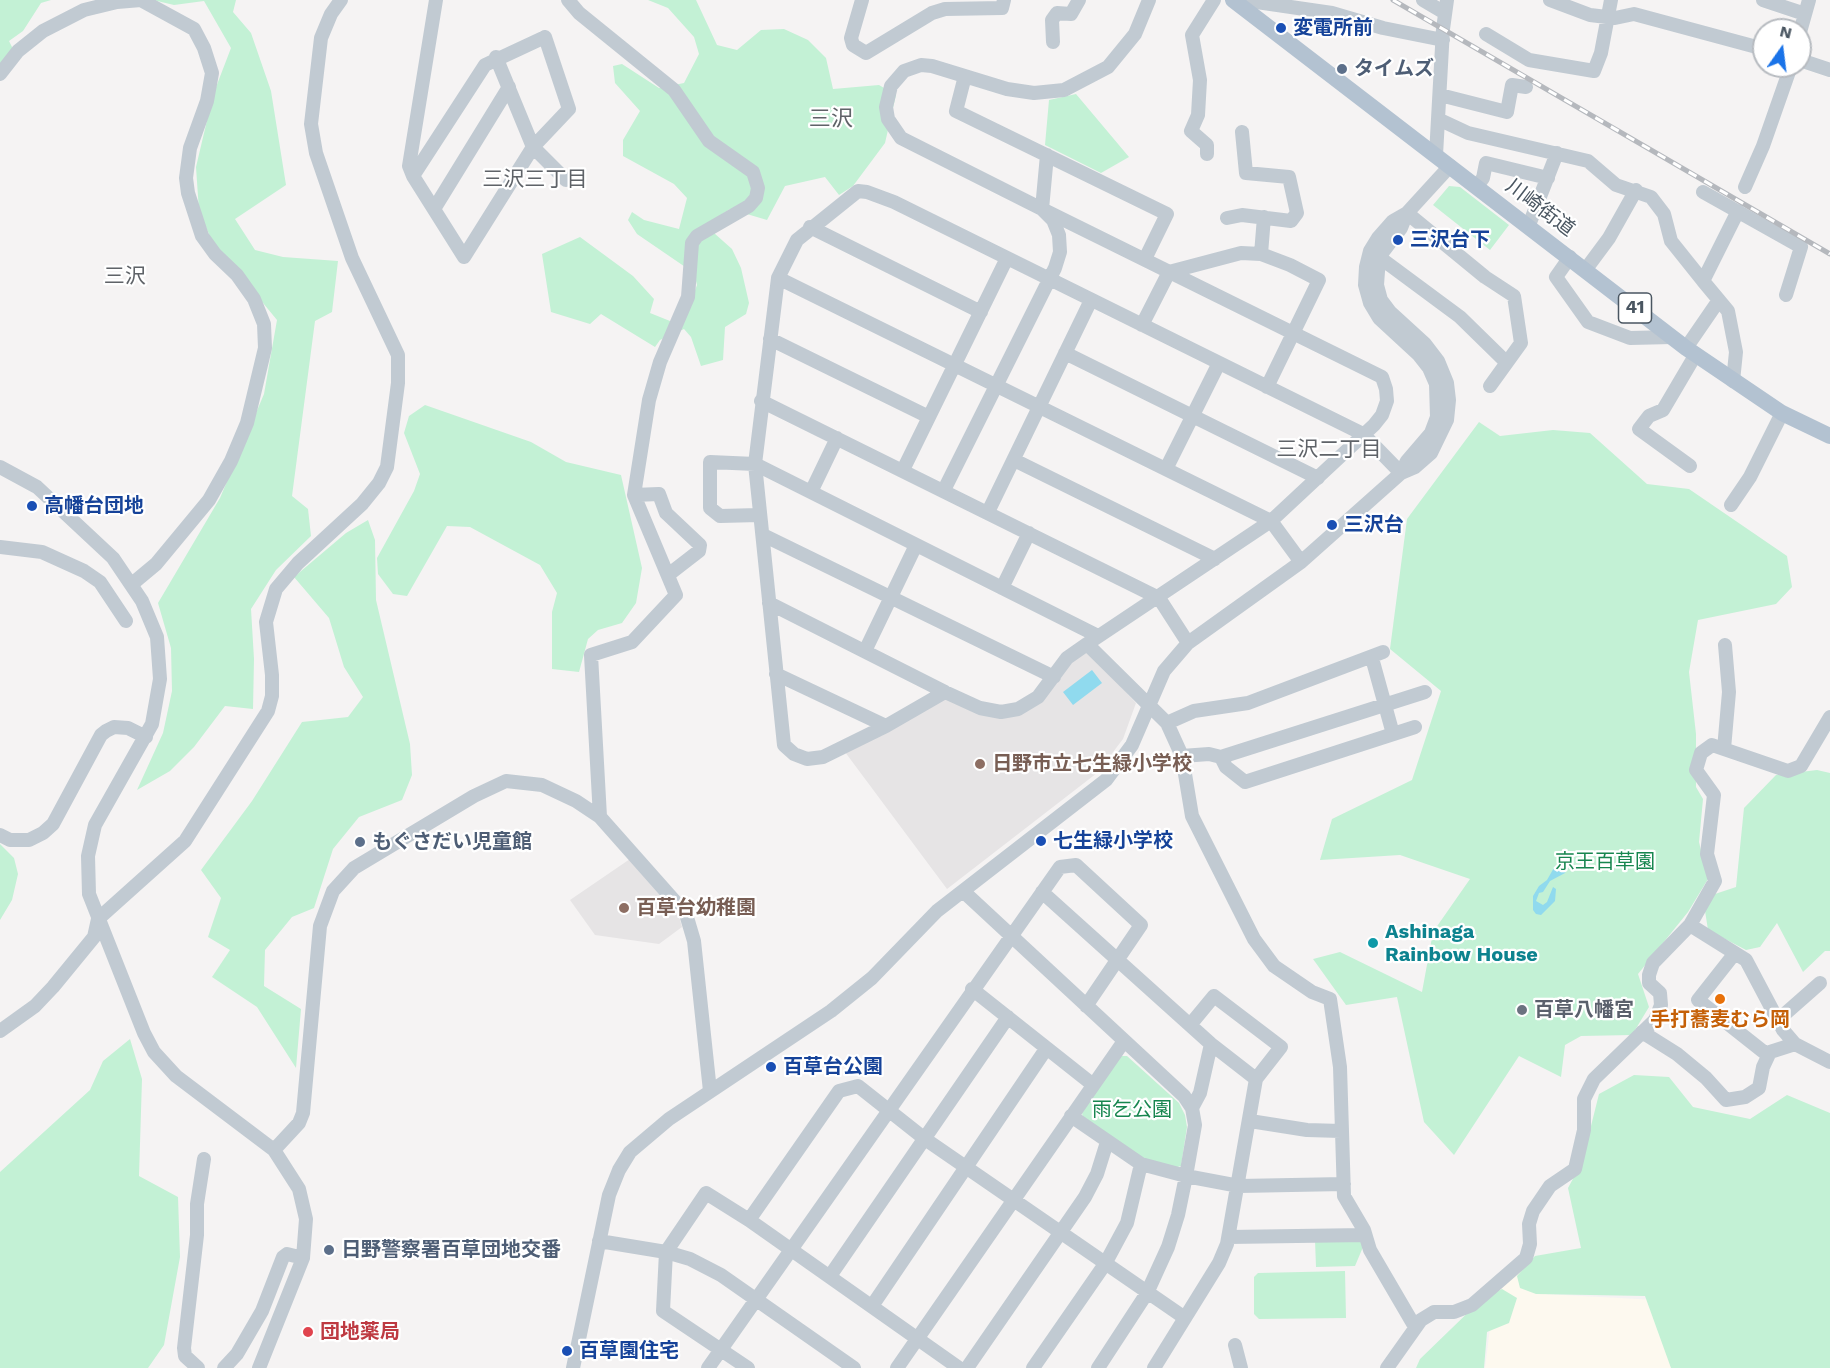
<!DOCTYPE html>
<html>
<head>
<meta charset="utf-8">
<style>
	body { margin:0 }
	#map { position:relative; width:1830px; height:1368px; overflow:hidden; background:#f5f3f3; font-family:"Work Sans",sans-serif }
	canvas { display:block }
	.north { position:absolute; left:1752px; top:18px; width:60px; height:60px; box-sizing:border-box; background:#fff; border:2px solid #b7bbc0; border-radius:50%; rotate:14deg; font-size:16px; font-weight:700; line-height:24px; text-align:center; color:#4a5661 }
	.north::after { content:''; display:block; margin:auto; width:21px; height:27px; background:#1a73e8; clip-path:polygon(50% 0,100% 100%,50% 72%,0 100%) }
</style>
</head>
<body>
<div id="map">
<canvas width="1830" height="1368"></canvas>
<div class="north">N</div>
</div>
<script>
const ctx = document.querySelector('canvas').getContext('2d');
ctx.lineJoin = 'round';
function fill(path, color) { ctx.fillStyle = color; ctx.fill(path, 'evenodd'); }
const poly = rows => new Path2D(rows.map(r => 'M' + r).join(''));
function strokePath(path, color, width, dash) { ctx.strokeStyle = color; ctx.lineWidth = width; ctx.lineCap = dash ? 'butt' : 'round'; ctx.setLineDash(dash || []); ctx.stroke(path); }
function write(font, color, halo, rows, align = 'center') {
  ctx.font = font + ' "Work Sans","Noto Sans JP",sans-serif'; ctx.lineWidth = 4.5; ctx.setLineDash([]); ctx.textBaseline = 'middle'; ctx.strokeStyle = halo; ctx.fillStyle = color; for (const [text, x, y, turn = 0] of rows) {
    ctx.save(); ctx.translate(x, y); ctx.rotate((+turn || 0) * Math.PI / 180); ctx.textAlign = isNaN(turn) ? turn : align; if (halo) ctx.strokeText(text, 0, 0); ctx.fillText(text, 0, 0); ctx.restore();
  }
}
const commercial = poly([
	[1522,1269,1544,1294,1656,1300,1674,1368,1485,1368,1495,1288]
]);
const education = poly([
	[1084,652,1091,654,1136,703,1123,739,1097,773,947,889,845,752,944,697,1021,713,1071,661],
	[630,859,679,916,682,927,659,944,595,935,570,900]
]);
const green = poly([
	[0,0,51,0,41,3,23,31,9,41,14,51,0,66],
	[153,0,236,0,233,12,251,33,271,91,286,185,235,219,255,250,283,257,338,261,332,312,315,321,292,496,308,509,311,536,276,570,251,609,254,659,253,709,225,706,194,747,170,771,137,790,163,733,172,691,171,648,158,603,220,498,264,394,277,320,212,241,199,211,196,167,213,95,231,48,204,1,174,5],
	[648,0,696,0,717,45,737,50,761,30,784,29,808,40,826,58,833,89,879,85,896,95,885,143,853,186,839,195,825,177,785,186,767,220,730,209,705,225,732,249,741,268,749,303,746,314,725,327,723,360,701,366,691,337,684,329,660,340,655,347,601,314,590,324,551,312,542,254,580,237,633,276,654,299,650,313,670,321,685,317,697,285,694,273,637,234,628,220,632,212,644,220,679,229,687,198,674,184,623,156,623,140,640,111,615,83,613,66,622,64,659,88,684,83,699,54,694,37,668,8],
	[1076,94,1129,157,1101,173,1045,145,1049,100],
	[1449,186,1460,187,1509,225,1490,250,1433,205],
	[425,405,531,442,566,462,621,475,642,568,636,603,622,623,598,630,588,639,579,672,552,669,552,612,557,593,540,565,470,527,447,526,407,596,393,594,378,574,377,558,414,491,420,474,404,433,409,416],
	[1479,422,1500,436,1553,430,1590,433,1647,484,1689,489,1787,556,1792,587,1776,604,1698,620,1689,672,1696,734,1696,787,1703,799,1699,842,1708,879,1688,912,1638,974,1649,1007,1632,1035,1581,1036,1565,1045,1561,1077,1519,1056,1454,1155,1424,1122,1397,997,1346,1005,1313,959,1340,952,1422,992,1433,932,1470,879,1400,855,1320,860,1332,819,1412,780,1441,691,1390,649,1407,519],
	[368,520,375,540,376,600,410,744,412,775,402,800,359,817,333,849,314,908,292,917,265,950,264,986,301,1009,296,1068,257,1007,212,977,230,950,208,937,221,898,201,870,252,801,302,722,348,717,363,697,344,667,329,618,294,577,346,533],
	[1817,770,1830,773,1830,951,1825,951,1803,972,1777,923,1760,947,1746,950,1708,930,1703,898,1736,887,1744,808,1776,775],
	[0,844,14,858,18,874,12,900,0,920],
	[130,1039,142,1079,139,1176,178,1197,180,1257,164,1345,148,1368,0,1368,0,1172,90,1090,103,1061],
	[1121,1056,1127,1056,1179,1103,1185,1115,1187,1127,1181,1166,1174,1168,1146,1161,1083,1120,1082,1112],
	[1634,1075,1669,1077,1693,1107,1750,1119,1787,1095,1830,1113,1830,1368,1671,1368,1645,1296,1536,1294,1520,1288,1517,1276,1535,1256,1581,1248,1568,1188,1582,1162,1599,1094],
	[1315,1240,1361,1241,1363,1247,1355,1266,1316,1267],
	[1345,1271,1346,1318,1259,1319,1254,1314,1254,1277,1258,1273],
	[1502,1289,1517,1298,1509,1323,1487,1332,1484,1368,1416,1368,1420,1359,1483,1298]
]);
const water = poly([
	[1092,670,1102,683,1073,705,1063,692],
	[1566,857,1568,863,1565,873,1550,881,1543,892,1539,893,1536,901,1543,905,1547,902,1553,887,1556,889,1555,901,1541,915,1536,914,1533,910,1533,896,1539,886,1547,880,1555,866,1563,863]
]);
const minor = poly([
	[568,0,579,13,674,90,709,141,753,172,758,188,756,198,749,206,697,236,692,243,688,297,660,362,649,400,634,495,676,595,632,642,591,655,600,817],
	[862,0,851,38,853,45,866,53,932,13,945,9,1002,8,1004,0],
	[1423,0,1445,13],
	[1550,0,1590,15,1615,18,1634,14,1764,49],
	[1763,0,1805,14],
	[1237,3,1250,1,1332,13,1383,28,1443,40],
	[1800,32,1809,0],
	[1486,34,1529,60,1594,71,1601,53,1611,0],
	[545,37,569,109,533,147,464,257,413,176,485,65,545,37],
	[1053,42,1052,20,1057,13,1071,14,1079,0],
	[496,57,533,147,566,180],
	[1800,60,1830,70],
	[0,74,18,51,43,31,84,10,117,2,141,0,194,29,204,48,212,73,207,101,190,148,186,178,188,193,202,236,215,254,237,275,254,299,264,324,265,348,247,423,231,461,209,500,156,564,132,584],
	[965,76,956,111,1167,214,1145,259],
	[1440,95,1507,112,1512,85,1526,87],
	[1438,119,1468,133,1588,161,1616,185,1651,197,1664,214,1671,241,1703,281],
	[1207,154,1207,145,1191,131,1198,115,1200,80,1192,35,1214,0],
	[1047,155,1042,209,1382,377,1386,389,1387,401,1382,415,1374,425,1271,521,1087,644],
	[1436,155,1443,29,1447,0],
	[413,176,409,166,436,0],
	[1477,186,1483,178,1486,163,1548,178],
	[1745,187,1763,146,1791,66],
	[1703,192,1801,247,1786,295],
	[434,209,509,87],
	[1407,213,1485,277,1514,296,1521,343,1490,386],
	[1227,218,1242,215,1291,221,1297,213,1289,177,1246,173,1242,132],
	[1529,225,1557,153],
	[810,227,981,312],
	[1261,254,1264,217],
	[1379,257,1460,317,1506,362],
	[1570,257,1556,277,1588,322,1630,338,1672,337],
	[1586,269,1609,238,1636,190],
	[778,278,1271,521,1301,562],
	[1142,325,1169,272,1241,253,1261,254,1290,265,1319,280,1267,387],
	[770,339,929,417],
	[1686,348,1719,300],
	[1065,353,1318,478],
	[1733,381,1736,352,1728,311,1703,281,1738,211],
	[761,401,1159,598,1188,643],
	[1014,460,1215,559],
	[1690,466,1639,429,1649,416,1663,410,1696,354],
	[0,467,37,487,113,558,142,601,157,637,160,679,152,724,95,825,88,856,89,894,144,1033,154,1052,176,1076,274,1150,299,1189,306,1219,303,1258,259,1368],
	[1166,469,1219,363],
	[903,470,1007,258],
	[1401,473,1363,434,894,202,867,192,858,191,797,240,778,278,755,464,784,745,794,754,807,759,823,757,886,726,945,692,980,708,1001,712,1018,709,1038,697,1067,658,1087,644,1167,723,1182,756,1192,816,1254,939,1274,966,1312,992,1330,999,1340,1067,1344,1196,1364,1230,1370,1250,1415,1327],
	[1401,473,1407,461,1431,433,1437,417,1436,384,1429,368,1418,354,1379,318,1370,303,1365,285,1366,267,1370,251,1378,238,1393,221,1407,213,1450,166],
	[944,490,1055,268,1060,252,1059,235,1053,220,1042,209,901,138,888,119,886,107,891,86,904,71,921,65,932,66,1007,89,1034,93,1064,90,1108,67,1135,34,1149,0],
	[811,492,837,438],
	[634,495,659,494,666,513,700,545,699,551,668,575],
	[1731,505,1750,477,1782,413],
	[988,512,1091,300],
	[759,515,720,516,710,508,710,462,755,464,1098,636],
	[763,535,1054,677],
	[0,547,42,552,84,571,100,582,126,621],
	[1002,588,1029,533],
	[769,603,945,692],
	[865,651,916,545],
	[1372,658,1393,734],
	[776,674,886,726],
	[1167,723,1194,711,1248,703,1383,652],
	[1724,749,1729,692,1725,645],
	[1182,756,1209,754,1221,757,1425,692],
	[1221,757,1226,767,1245,782,1415,727],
	[0,835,10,840,29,840,43,833,53,824,101,735,106,731,114,727,128,728,146,737],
	[964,892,1184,1096,1192,1108,1195,1125,1186,1176,1178,1215,1168,1247,1147,1293,1098,1368],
	[1042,892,1211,1044,1256,1079],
	[1690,925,1746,960,1783,1030,1795,1044,1830,1062],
	[1735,953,1698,1000,1765,1053,1770,1052],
	[972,989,1092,1084],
	[1778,1020,1820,983],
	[0,1031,35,1006,53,987,94,937,98,919,185,841,268,711,272,696,272,675,266,622,276,589,298,563,362,504,379,483,387,467,398,383,398,355,352,258,316,153,311,124,321,38,331,14,341,0],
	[1642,1032,1677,1054,1706,1078,1726,1100,1745,1097,1759,1088,1763,1067,1770,1052,1795,1044],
	[1192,1108,1200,1093,1211,1044],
	[1071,1116,1141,1164,1186,1176,1239,1186,1344,1184],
	[1250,1121,1307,1130,1341,1131],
	[274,1150,299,1123,303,1113,320,926,333,891,354,868,474,796,506,781,542,785,576,801,600,817,686,914,694,941,710,1091],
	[749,1220,959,1368],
	[1229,1237,1365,1235],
	[599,1241,666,1252,690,1259,721,1275,854,1368],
	[830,1276,1008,1017],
	[872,1306,1046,1049],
	[1235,1345,1241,1368],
	[198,1368,185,1356,184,1348,197,1235,197,1204,204,1159],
	[224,1368,237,1354,262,1311,283,1257,287,1254,303,1258],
	[573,1368,609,1195,619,1170,630,1152,669,1119,831,1011,872,978,937,911,1106,780,1132,745,1164,671,1188,643,1301,562,1401,473,1415,467,1431,453,1447,420,1449,400,1447,383,1438,361,1425,344,1390,312,1381,300,1377,285,1379,257,1401,228,1407,213],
	[708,1368,1060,867,1076,865,1141,925,1086,1006],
	[748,1368,663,1311,666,1252,706,1193,749,1220,839,1091,858,1086,925,1139,1185,1318],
	[897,1368,1124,1041],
	[967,1368,1085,1197,1097,1174,1107,1142],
	[1033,1368,1105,1264,1127,1223,1141,1164],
	[1154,1368,1219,1263,1227,1244,1256,1079,1281,1047,1214,996,1190,1025],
	[1387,1368,1421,1320,1434,1312,1454,1312,1472,1305,1526,1258,1530,1244,1529,1224,1533,1211,1550,1186,1575,1169,1584,1130,1584,1099,1594,1079,1655,1020,1661,1005,1660,993,1649,983,1649,975,1653,963,1690,925,1715,881,1707,854,1714,795,1696,770,1701,753,1712,745,1788,771,1801,766,1830,717]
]);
const major = poly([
	[1233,0,1686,348,1782,413,1830,436]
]);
const rail = poly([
	[1393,0,1830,254]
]);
const markers = [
	[1281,28,6,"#1a4fb4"],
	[1342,69,6,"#5c6f8a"],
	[1398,240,6,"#1a4fb4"],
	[32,506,6,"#1a4fb4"],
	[1332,525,6,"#1a4fb4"],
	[980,764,6,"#8d6e63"],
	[1041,841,6,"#1a4fb4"],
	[360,842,6,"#5c6f8a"],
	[624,908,6,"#8d6e63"],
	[1373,943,6,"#0f9aa8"],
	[1720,999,6,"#e8710a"],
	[1522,1010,6,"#6b7280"],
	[771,1067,6,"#1a4fb4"],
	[329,1250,6,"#5c6f8a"],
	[308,1332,6,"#e0444e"],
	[567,1351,6,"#1a4fb4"]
];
const shields = [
	[1635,308,33]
];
const shieldNames = [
	["41",1635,308]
];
const transitNames = [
	["変電所前",1293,28],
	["三沢台下",1410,240],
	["高幡台団地",44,506],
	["三沢台",1344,525],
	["七生緑小学校",1053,841],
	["百草台公園",783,1067],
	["百草園住宅",579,1351]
];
const serviceNames = [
	["タイムズ",1354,69],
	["もぐさだい児童館",372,842],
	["日野警察署百草団地交番",341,1250]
];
const streetNames = [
	["川崎街道",1540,208,37]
];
const educationNames = [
	["日野市立七生緑小学校",992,764],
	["百草台幼稚園",636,908]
];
const parkNames = [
	["京王百草園",1605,862],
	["雨乞公園",1132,1110]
];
const cultureNames = [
	["Ashinaga",1385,932],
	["Rainbow House",1385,955]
];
const worshipNames = [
	["百草八幡宮",1534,1010]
];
const foodNames = [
	["手打蕎麦むら岡",1720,1020]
];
const healthNames = [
	["団地薬局",320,1332]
];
const neighbourhoodNames = [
	["三沢三丁目",535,180],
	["三沢",125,277],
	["三沢二丁目",1329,450]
];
const quarterNames = [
	["三沢",831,120]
];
fill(commercial, '#fdf9ef');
fill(education, '#e6e4e5');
fill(green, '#c3f1d5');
fill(water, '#90daee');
strokePath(minor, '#c1cad2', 14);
strokePath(major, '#b3c2d1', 16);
strokePath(rail, '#b5b8bd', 5);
strokePath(rail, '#fff', 3, [9]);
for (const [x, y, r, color] of markers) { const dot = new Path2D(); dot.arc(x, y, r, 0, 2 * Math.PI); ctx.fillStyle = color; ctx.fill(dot); strokePath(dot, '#fff', 2); }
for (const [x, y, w] of shields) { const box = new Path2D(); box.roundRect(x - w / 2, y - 15, w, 30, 4.5); ctx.fillStyle = '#fff'; ctx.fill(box); strokePath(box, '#4a5661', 1.5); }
write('bold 18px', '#4a5661', null, shieldNames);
write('bold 20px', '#164399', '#fff', transitNames, 'left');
write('bold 20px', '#4e5e75', '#fff', serviceNames, 'left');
write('20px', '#4a5661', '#fff', streetNames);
write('bold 20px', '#785e54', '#fff', educationNames, 'left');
write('20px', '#17864f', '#fff', parkNames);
write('bold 20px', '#0d838f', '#fff', cultureNames, 'left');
write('bold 20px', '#5b616d', '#fff', worshipNames, 'left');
write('bold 20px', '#c56008', '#fff', foodNames);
write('bold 20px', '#be3a42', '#fff', healthNames, 'left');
write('21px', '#5f6368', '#fff', neighbourhoodNames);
write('22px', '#5f6368', '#fff', quarterNames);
</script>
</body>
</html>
